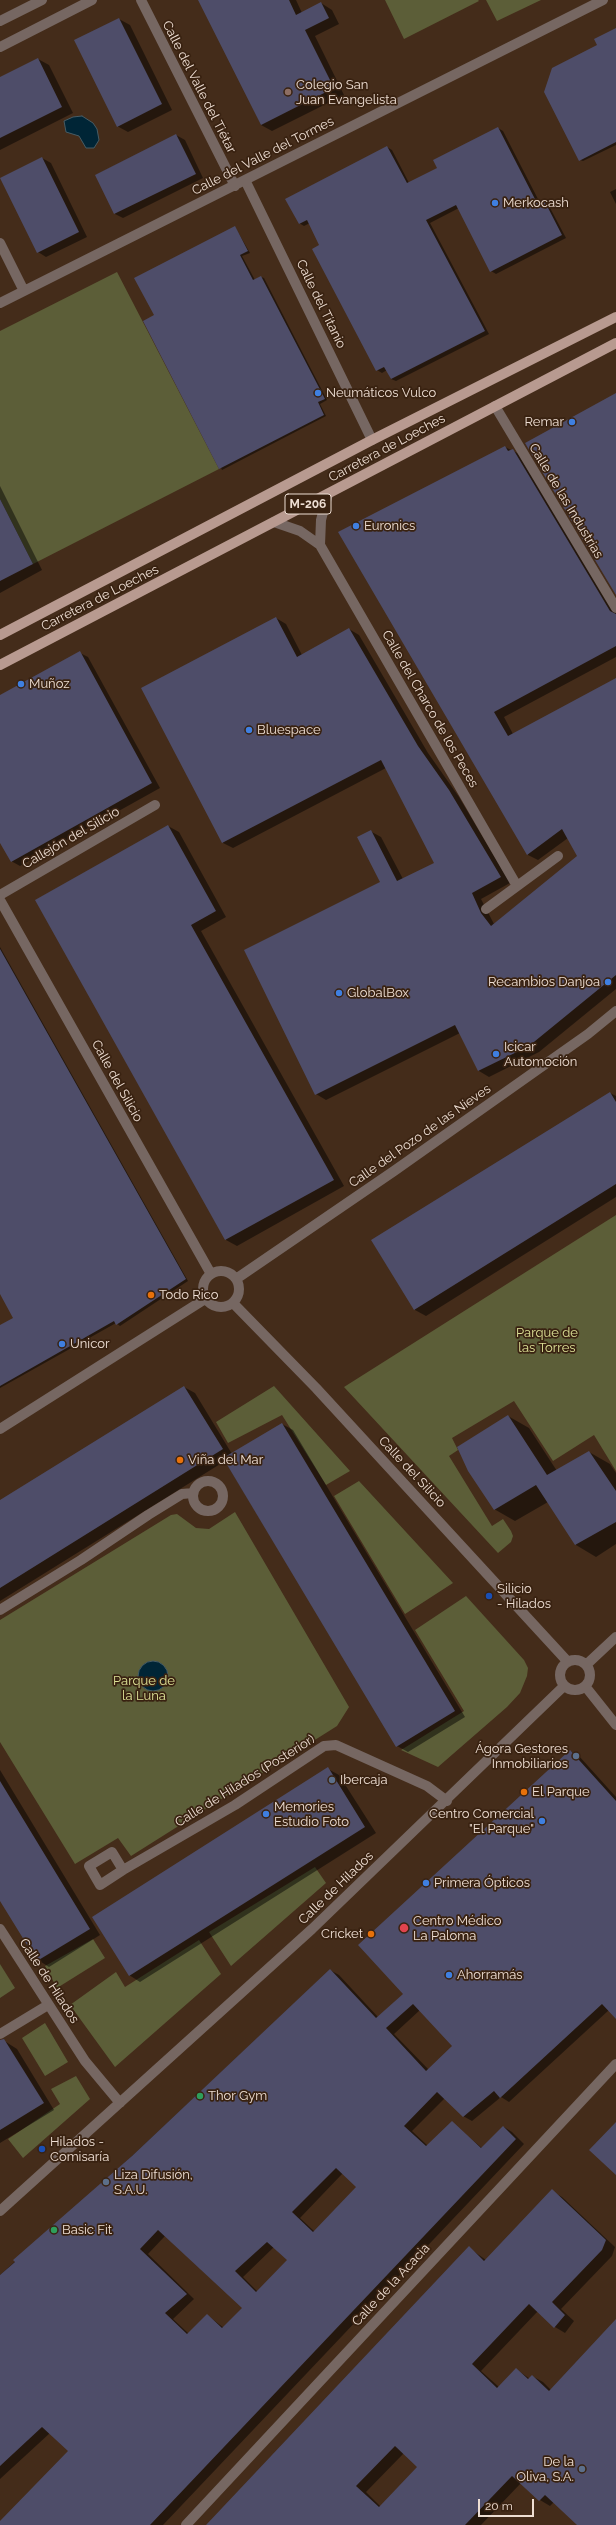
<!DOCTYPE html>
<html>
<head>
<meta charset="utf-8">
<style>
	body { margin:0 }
	#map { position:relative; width:616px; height:2525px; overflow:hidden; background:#442c1a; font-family:Raleway,sans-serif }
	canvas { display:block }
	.scale { position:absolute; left:478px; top:2499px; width:56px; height:18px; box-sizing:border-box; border:2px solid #eeded3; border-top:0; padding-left:5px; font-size:12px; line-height:14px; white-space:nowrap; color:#eeded3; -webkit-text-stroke:3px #392211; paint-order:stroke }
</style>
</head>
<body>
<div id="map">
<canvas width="616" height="2525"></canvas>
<div class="scale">20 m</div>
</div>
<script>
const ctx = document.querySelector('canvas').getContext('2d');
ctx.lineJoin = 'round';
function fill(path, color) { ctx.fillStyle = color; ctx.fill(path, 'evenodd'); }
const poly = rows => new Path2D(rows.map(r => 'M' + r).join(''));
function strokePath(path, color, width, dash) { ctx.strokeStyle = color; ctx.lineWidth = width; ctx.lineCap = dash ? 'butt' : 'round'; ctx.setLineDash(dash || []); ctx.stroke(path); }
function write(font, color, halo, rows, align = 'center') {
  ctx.font = font + ' Raleway,sans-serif'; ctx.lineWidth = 3.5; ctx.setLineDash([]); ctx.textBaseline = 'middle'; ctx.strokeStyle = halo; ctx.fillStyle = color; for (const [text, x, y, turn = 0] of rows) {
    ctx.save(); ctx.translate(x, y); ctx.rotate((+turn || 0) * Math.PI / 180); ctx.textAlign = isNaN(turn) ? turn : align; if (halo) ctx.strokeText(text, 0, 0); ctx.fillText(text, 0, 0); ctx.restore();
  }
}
const green = poly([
	[385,0,478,0,479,1,404,39],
	[486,0,541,0,497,21],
	[117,272,219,469,33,564,0,499,0,331],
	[616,1215,616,1471,594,1435,553,1461,514,1401,452,1438,458,1450,449,1456,492,1526,503,1519,511,1531,513,1536,511,1542,498,1553,344,1387],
	[274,1386,350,1471,326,1485,282,1415,228,1443,216,1422],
	[359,1481,453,1583,405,1614,334,1496],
	[235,1512,349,1707,337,1726,131,1856,118,1838,75,1864,0,1742,0,1620,171,1515,177,1514,196,1528,209,1529],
	[466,1596,524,1660,528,1668,527,1676,520,1693,507,1707,438,1767,401,1750,464,1711,415,1630],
	[315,1867,326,1883,231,1966,209,1932],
	[93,1939,105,1958,57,1988,45,1966],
	[199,1940,221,1974,115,2067,70,2005,116,1972,125,1987],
	[0,1964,15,1988,0,1998],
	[45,2023,68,2062,45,2076,22,2038],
	[76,2076,90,2099,23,2158,8,2139,60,2104,51,2089]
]);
const water = poly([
	[82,116,93,123,97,129,99,140,94,148,86,148,79,136,66,132,64,121,73,117,82,116],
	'138 1676a15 15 0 1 1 30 0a15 15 0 1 1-30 0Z'
]);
const shadow = poly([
	[204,0,296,0,302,13,321,3,332,10,339,24,315,36,344,95,272,131,261,125],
	[119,19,130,25,172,110,128,132,117,126],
	[616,29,616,145,583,161,580,160,599,46],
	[38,59,49,65,73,113,0,150,0,78],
	[498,128,503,131,540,203,544,201,548,204,566,238,496,274,491,271,459,208,430,223,489,334,396,381,391,379,387,370,382,373,377,370,310,223,304,226,299,223,387,147,392,150,409,183,438,168],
	[176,135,185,140,203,178,123,218,115,214,96,175],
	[42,158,51,163,87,237,46,257,38,252],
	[616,189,616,204,610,192],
	[235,227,250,253,242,256,255,280,261,277,264,278,327,400,320,404,326,416,222,470,155,316],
	[505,447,523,456,616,611,616,657,504,717,513,734,616,679,616,989,539,1052,489,1077,479,1071,460,1033,326,1100,316,1094,382,883,370,831,381,837,403,879,436,863,386,768,233,848,223,843,143,688,276,618,286,624,302,655,349,629,359,635,428,753,459,797,510,883,481,899,494,924,579,856,568,838,538,860,528,855,340,533],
	[0,486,42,570,0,593],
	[80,653,88,657,160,788,20,866,11,861,0,840,0,697],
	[168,826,179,832,226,917,201,931,344,1186,237,1246,226,1240,36,900],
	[0,947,188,1281,120,1326,116,1323,0,1388,0,1326,19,1326,0,1292],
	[610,1093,616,1096,616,1197,426,1316,415,1310,372,1241],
	[184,1387,195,1393,232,1454,282,1424,293,1430,465,1717,408,1752,397,1746,225,1461,0,1601,0,1501],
	[508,1416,529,1428,557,1471,589,1452,610,1464,616,1473,616,1544,596,1557,576,1545,548,1502,515,1521,494,1509],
	[570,1751,579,1756,616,1797,616,2017,609,2010,509,2102,501,2097,472,2121,463,2116,445,2098,412,2131,428,2146,452,2123,482,2148,504,2127,512,2132,524,2144,163,2525,0,2525,69,2451,50,2433,0,2479,0,2275,132,2156,330,1970,339,1975,378,2017,405,1994],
	[420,2010,453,2046,429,2070,394,2034],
	[343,2173,358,2187,315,2232,300,2218],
	[165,2236,243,2308,224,2328,207,2315,189,2334,173,2319,194,2299,148,2254],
	[274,2247,288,2260,258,2292,243,2277],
	[328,1769,339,1775,376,1833,140,1982,129,1975],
	[0,1770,100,1935,49,1967,38,1960,0,1899],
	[6,2042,17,2049,54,2110,0,2143,0,2046],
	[552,2191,562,2197,615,2247,612,2256,561,2309,574,2321,565,2333,555,2327,538,2311,481,2371,499,2387,516,2369,530,2379,532,2376,543,2382,551,2390,616,2321,616,2525,578,2525,554,2502,550,2506,540,2500,521,2483,481,2525,207,2525,469,2248,486,2260],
	[404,2453,418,2467,381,2507,366,2492]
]);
const building = poly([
	[198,0,289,0,296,15,321,2,329,18,305,30,334,88,261,125],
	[119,18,162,104,117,127,74,40],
	[616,28,616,142,579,161,544,92,552,68,597,45,594,39],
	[38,58,62,107,0,138,0,77],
	[498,127,537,203,544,200,562,235,490,272,456,205,426,220,485,331,391,379,384,367,376,371,312,249,319,245,307,220,299,224,285,199,387,146,407,183,437,168,433,160],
	[176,134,196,174,114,214,95,175],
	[42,157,79,232,37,253,0,178],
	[235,226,248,251,240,255,253,280,261,276,325,399,318,402,324,415,219,469,143,321,154,315,134,278],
	[616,393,616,595,525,443],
	[505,446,508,451,513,449,610,611,616,614,616,646,494,712,508,736,616,678,616,975,529,1046,478,1071,455,1025,315,1095,244,950,380,882,357,837,371,830,397,881,434,863,381,760,222,843,141,688,276,617,297,657,349,628,418,746,449,790,501,877,472,893,481,913,491,926,577,856,562,829,527,855,338,532],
	[0,499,33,564,0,581],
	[80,651,152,783,11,862,0,843,0,695],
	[168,825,216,911,191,925,334,1180,225,1240,35,900],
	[0,949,186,1279,116,1325,114,1321,0,1386,0,1325,13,1318,0,1294],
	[610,1092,616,1102,616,1184,414,1310,371,1240],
	[184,1386,223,1449,0,1588,0,1500],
	[508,1415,547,1475,589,1451,616,1491,616,1522,575,1545,536,1485,494,1510,468,1471,457,1447],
	[282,1423,455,1711,396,1747,223,1458],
	[570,1750,616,1801,616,2019,602,2004,500,2098,494,2091,463,2117,437,2092,404,2126,426,2146,452,2121,481,2148,503,2126,516,2139,150,2525,0,2525,0,2521,68,2451,42,2427,0,2466,0,2275,15,2262,13,2260,132,2156,330,1969,376,2018,403,1994,358,1945],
	[413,2004,452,2046,426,2071,386,2028],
	[336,2168,356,2187,313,2232,292,2212],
	[158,2230,242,2308,222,2328,207,2314,187,2334,165,2313,187,2294,140,2249],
	[267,2242,287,2260,256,2292,235,2271],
	[328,1767,365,1827,129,1976,92,1917],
	[0,1781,90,1929,37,1961,0,1901],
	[4,2039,44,2103,0,2130,0,2040],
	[616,2122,616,2175,589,2150],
	[552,2189,606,2240,602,2250,552,2302,565,2315,554,2328,529,2304,472,2364,497,2388,516,2368,528,2379,532,2375,549,2391,616,2319,616,2525,577,2525,545,2495,539,2501,512,2476,465,2525,206,2525,469,2246,484,2261],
	[395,2446,417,2467,379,2507,356,2486]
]);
const minor = poly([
	[141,0,235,186],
	[0,21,42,0],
	[0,47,92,0],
	[245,180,372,440],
	[0,243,24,291],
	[0,303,603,0],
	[495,406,616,608],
	[274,522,300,531,320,545,517,886],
	[320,545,321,520,328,494],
	[0,895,155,805],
	[0,900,211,1274],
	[486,909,558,856],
	'203 1289a18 18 0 1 1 36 0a18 18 0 1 1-36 0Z',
	[236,1279,394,1171,588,1034,616,1011],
	[233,1303,316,1388,568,1662],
	[0,1429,205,1299],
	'193 1496a15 15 0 1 1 30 0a15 15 0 1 1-30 0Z',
	[0,1610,81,1560,148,1515,182,1494,193,1493],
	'560 1675a15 15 0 1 1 30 0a15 15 0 1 1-30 0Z',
	[586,1665,616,1637],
	[585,1686,616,1725],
	[112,1852,123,1870,100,1885,89,1866,112,1852],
	[123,1870,235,1805,324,1746,336,1745,427,1786,447,1801],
	[0,1929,85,2061,120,2103],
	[0,2034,48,2005],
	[0,2211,312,1929,564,1686],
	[186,2525,616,2064]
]);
const primary = poly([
	[0,635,372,440,616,317],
	[0,665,616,343]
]);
const markers = [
	[288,92,4,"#8d6e63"],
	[495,203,4,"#3f7fe0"],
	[318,393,4,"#3f7fe0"],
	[572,422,4,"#3f7fe0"],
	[356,526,4,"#3f7fe0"],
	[21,684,4,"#3f7fe0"],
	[249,730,4,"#3f7fe0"],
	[608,982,4,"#3f7fe0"],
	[339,993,4,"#3f7fe0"],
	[496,1054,4,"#3f7fe0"],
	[151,1295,4,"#e8710a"],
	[62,1344,4,"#3f7fe0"],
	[180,1460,4,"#e8710a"],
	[489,1596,4,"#1a4fb4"],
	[576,1756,4,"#5c6f8a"],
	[332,1780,4,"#5c6f8a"],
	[524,1792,4,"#e8710a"],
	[266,1814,4,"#3f7fe0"],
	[542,1821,4,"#3f7fe0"],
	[426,1883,4,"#3f7fe0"],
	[404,1928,5,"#e0444e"],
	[371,1934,4,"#e8710a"],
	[449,1975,4,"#3f7fe0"],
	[200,2096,4,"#2e9e5b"],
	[42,2149,4,"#1a4fb4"],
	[106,2182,4,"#5c6f8a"],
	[54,2230,4,"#2e9e5b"],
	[582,2469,4,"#5c6f8a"]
];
const shields = [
	[308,504,46]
];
const shieldNames = [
	["M-206",308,504]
];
const poiNames = [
	["Colegio San",296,85],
	["Juan Evangelista",296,100],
	["Merkocash",503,203],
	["Neumáticos Vulco",326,393],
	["Remar",564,422,"right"],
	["Euronics",364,526],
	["Muñoz",29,684],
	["Bluespace",257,730],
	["Recambios Danjoa",600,982,"right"],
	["GlobalBox",347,993],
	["Icicar",504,1047],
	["Automoción",504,1062],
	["Todo Rico",159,1295],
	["Unicor",70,1344],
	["Viña del Mar",188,1460],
	["Silicio",497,1589],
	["- Hilados",497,1604],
	["Ágora Gestores",568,1749,"right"],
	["Inmobiliarios",568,1764,"right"],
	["Ibercaja",340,1780],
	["El Parque",532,1792],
	["Memories",274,1807],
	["Estudio Foto",274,1822],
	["Centro Comercial",534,1814,"right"],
	["\"El Parque\"",534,1829,"right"],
	["Primera Ópticos",434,1883],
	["Centro Médico",413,1921],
	["La Paloma",413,1936],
	["Cricket",363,1934,"right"],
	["Ahorramás",457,1975],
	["Thor Gym",208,2096],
	["Hilados -",50,2142],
	["Comisaría",50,2157],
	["Liza Difusión,",114,2175],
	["S.A.U.",114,2190],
	["Basic Fit",62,2230],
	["De la",574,2462,"right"],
	["Oliva, S.A.",574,2477,"right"]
];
const streetNames = [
	["Calle del Valle del Tiétar",199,87,63],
	["Calle del Valle del Tormes",263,156,-27],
	["Calle del Titanio",321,304,64],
	["Carretera de Loeches",387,448,-28],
	["Calle de las Industrias",566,501,59],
	["Carretera de Loeches",100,598,-27],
	["Calle del Charco de los Peces",430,709,60],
	["Callejón del Silicio",71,838,-30],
	["Calle del Silicio",117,1081,61],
	["Calle del Pozo de las Nieves",420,1136,-35],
	["Calle del Silicio",412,1472,47],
	["Calle de Hilados (Posterior)",245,1781,-32],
	["Calle de Hilados",336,1888,-44],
	["Calle de Hilados",49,1981,57],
	["Calle de la Acacia",391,2285,-47]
];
const parkNames = [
	["Parque de",547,1333],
	["las Torres",547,1348],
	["Parque de",144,1681],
	["la Luna",144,1696]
];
fill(green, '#5c5e38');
fill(water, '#002536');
strokePath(water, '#475c65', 1);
fill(shadow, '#0007');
fill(building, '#4e4d69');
strokePath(minor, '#766762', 10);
strokePath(primary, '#b89a90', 10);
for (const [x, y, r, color] of markers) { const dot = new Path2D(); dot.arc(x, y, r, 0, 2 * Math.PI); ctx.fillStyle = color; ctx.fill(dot); strokePath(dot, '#392211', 1.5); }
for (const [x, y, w] of shields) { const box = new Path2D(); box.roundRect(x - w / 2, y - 10, w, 20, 3); ctx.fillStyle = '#392211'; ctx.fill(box); strokePath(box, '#eeded3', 1); }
write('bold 12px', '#eeded3', null, shieldNames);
write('13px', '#eeded3', '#392211', poiNames, 'left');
write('13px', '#eeded3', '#392211', streetNames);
write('13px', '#dde297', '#392211', parkNames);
</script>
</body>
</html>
